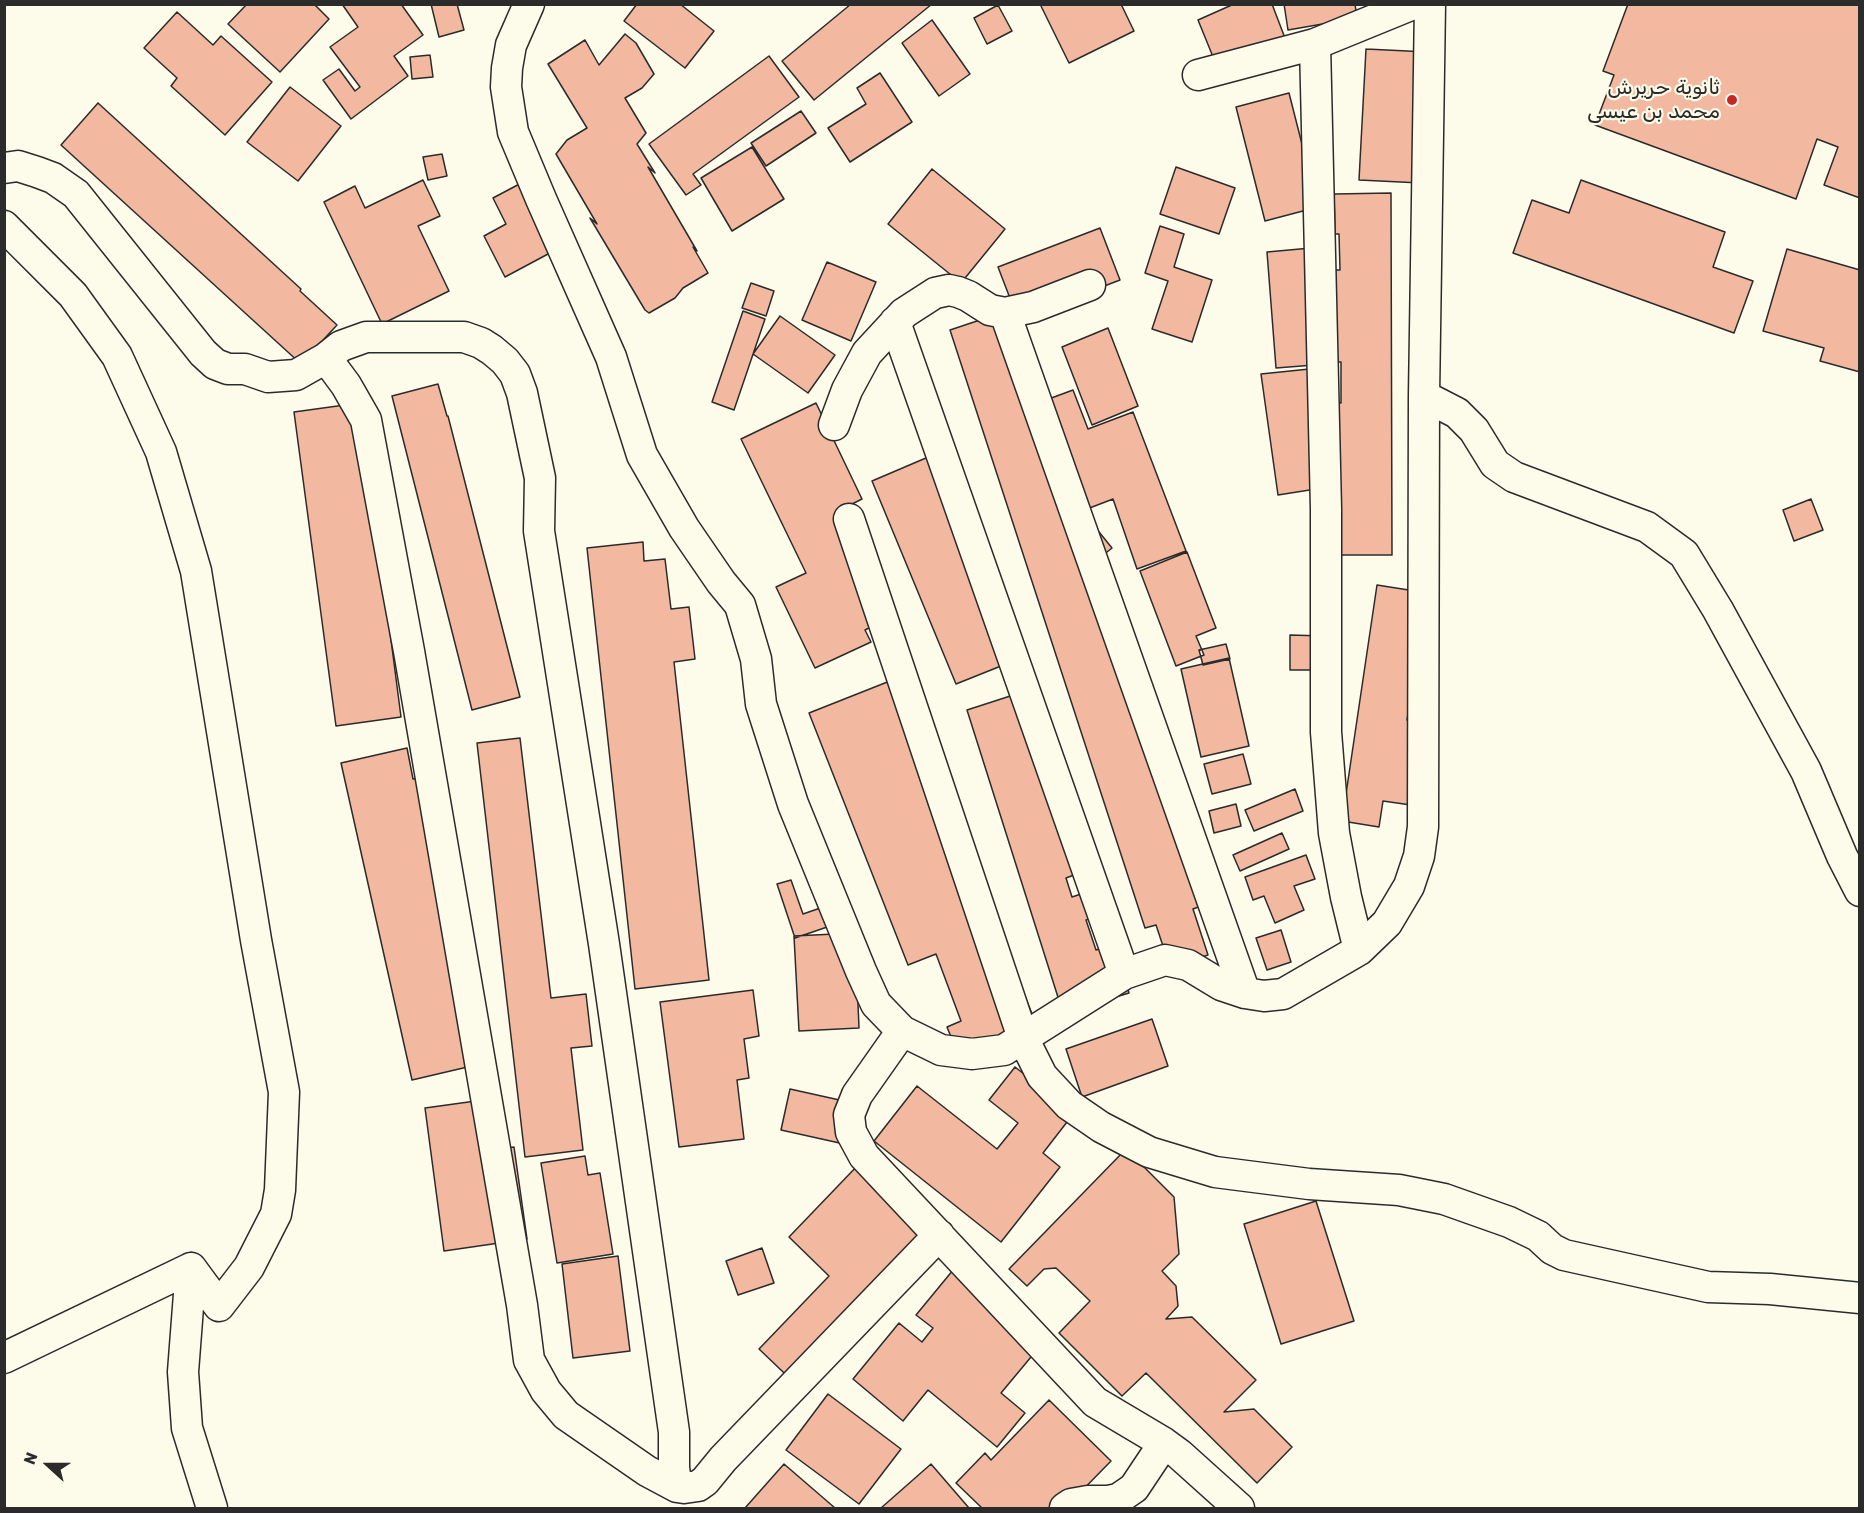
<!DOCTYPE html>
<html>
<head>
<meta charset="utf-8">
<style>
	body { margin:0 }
	#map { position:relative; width:1864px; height:1513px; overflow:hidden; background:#fdfbea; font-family:Rubik,sans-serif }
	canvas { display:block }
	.frame { position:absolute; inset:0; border:6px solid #2b2b2b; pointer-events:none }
	.north { position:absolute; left:18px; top:1435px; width:60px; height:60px; -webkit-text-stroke:4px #fdfbea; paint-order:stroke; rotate:291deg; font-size:16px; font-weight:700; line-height:24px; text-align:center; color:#2b2b2b }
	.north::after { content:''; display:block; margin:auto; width:21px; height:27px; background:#2b2b2b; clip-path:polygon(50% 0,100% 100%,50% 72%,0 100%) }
</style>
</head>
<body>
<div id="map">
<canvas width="1864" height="1513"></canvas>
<div class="frame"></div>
<div class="north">N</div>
</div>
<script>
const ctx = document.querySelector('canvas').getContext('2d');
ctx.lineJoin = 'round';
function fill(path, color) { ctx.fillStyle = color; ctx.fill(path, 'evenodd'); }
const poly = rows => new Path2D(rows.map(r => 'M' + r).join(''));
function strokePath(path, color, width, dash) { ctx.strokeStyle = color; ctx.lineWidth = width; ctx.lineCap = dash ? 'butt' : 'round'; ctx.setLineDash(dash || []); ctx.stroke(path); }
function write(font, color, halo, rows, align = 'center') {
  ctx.font = font + ' Rubik,"Noto Sans Arabic",sans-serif'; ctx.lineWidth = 4.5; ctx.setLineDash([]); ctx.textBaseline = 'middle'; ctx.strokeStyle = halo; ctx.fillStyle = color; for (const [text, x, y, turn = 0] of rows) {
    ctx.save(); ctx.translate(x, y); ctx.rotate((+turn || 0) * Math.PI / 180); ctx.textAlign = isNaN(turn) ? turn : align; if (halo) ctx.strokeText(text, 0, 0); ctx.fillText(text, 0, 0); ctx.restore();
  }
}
const building = poly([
	[247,4,314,4,329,19,280,72,228,24,247,4],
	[342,4,401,4,423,35,394,56,408,76,351,119,323,80,339,69,355,91,360,87,330,47,358,27,342,4],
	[431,4,457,4,464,30,439,37,431,4],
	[637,4,680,4,714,31,685,68,624,21,637,4],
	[851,4,932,4,814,100,782,61,851,4],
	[1040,4,1121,4,1134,31,1069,63,1040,4],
	[1234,4,1272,4,1288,46,1220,74,1198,20,1234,4],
	[1284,4,1355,4,1357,18,1288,30,1284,4],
	[1628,4,1860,4,1860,198,1824,185,1838,147,1817,139,1796,199,1595,125,1614,75,1603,71,1628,4],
	[998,5,1012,31,987,44,974,18,998,5],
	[177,12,213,45,221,36,272,82,225,135,171,86,177,78,144,48,177,12],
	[932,20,970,74,939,96,902,43,932,20],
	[625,34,636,43,654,74,642,88,625,98,646,133,637,144,655,173,648,167,697,251,693,247,708,273,683,288,675,298,649,313,645,310,590,218,597,224,556,154,567,140,587,128,548,64,585,40,599,65,625,34],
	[1366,49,1428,52,1421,183,1359,180,1366,49],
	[430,55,433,77,412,79,410,57,430,55],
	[769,56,799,97,693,174,701,185,686,195,649,144,769,56],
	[880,73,912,122,850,162,828,128,866,104,857,88,880,73],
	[290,87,341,126,298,181,247,142,290,87],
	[1289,93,1318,207,1265,221,1236,107,1289,93],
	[98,103,301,289,300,291,337,325,301,364,61,145,98,103],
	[801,111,816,133,766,166,751,143,801,111],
	[752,147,784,199,732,231,701,178,752,147],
	[442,154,447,176,428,180,423,157,442,154],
	[1176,167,1235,188,1219,234,1160,214,1176,167],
	[932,169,1005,229,961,283,888,224,932,169],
	[423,180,440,216,418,226,449,291,382,324,324,202,355,186,365,208,423,180],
	[527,180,563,246,505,277,484,236,506,224,493,198,527,180],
	[1581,180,1725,232,1713,267,1753,281,1734,333,1513,253,1532,200,1569,213,1581,180],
	[1391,193,1392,555,1339,555,1337,403,1341,403,1341,362,1335,362,1334,270,1340,270,1339,234,1335,234,1334,194,1391,193],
	[1160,226,1184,234,1174,267,1212,280,1192,342,1152,329,1168,281,1145,273,1160,226],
	[1100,228,1120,280,1018,319,998,267,1100,228],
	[1322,247,1327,364,1276,368,1267,252,1322,247],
	[1787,249,1860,270,1860,372,1820,361,1824,348,1763,331,1787,249],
	[827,262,876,282,851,341,802,320,827,262],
	[751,283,774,291,766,316,742,308,751,283],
	[1010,310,1201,906,1193,909,1208,955,1170,967,1156,925,1145,928,950,330,1010,310],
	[743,311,765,319,734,410,712,402,743,311],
	[780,316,835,355,808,393,753,354,780,316],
	[1108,328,1138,406,1092,425,1062,347,1108,328],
	[1319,368,1335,486,1278,495,1261,374,1319,368],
	[438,384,447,416,448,416,520,697,472,710,392,396,438,384],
	[1073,390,1088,429,1133,412,1186,551,1137,569,1113,499,1087,509,1046,400,1073,390],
	[816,403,862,499,840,510,891,617,865,630,871,642,815,668,776,587,806,573,741,439,816,403],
	[352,404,360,466,389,462,405,579,408,630,390,632,401,717,336,726,294,412,352,404],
	[940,452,1006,664,956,684,872,481,940,452],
	[1811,499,1823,530,1794,541,1783,510,1811,499],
	[1095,527,1112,548,1096,561,1095,527],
	[643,542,644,561,665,559,671,609,689,607,695,659,674,662,709,980,635,989,587,548,643,542],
	[1187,552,1216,628,1196,636,1204,655,1176,666,1140,571,1187,552],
	[1377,585,1415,591,1421,625,1407,720,1417,722,1418,806,1383,801,1379,827,1342,821,1377,585],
	[1290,635,1323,636,1323,670,1290,670,1290,635],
	[1226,644,1230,659,1203,665,1199,650,1226,644],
	[1229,658,1249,746,1201,757,1181,669,1229,658],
	[900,677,1032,1014,1026,1017,1031,1028,959,1057,947,1027,961,1021,936,954,908,965,809,713,900,677],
	[1035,688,1085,871,1066,878,1072,897,1096,889,1104,914,1086,920,1096,950,1114,944,1129,993,1063,1013,967,710,1035,688],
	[520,738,551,998,586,994,592,1046,571,1048,583,1150,525,1157,477,743,520,738],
	[407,748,413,779,421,778,476,1065,412,1080,341,763,407,748],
	[1243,754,1251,784,1212,794,1204,764,1243,754],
	[1295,789,1303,811,1254,831,1245,810,1295,789],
	[1236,804,1241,826,1214,833,1209,811,1236,804],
	[1282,833,1289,849,1240,871,1233,855,1282,833],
	[1306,855,1315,879,1294,886,1304,910,1275,923,1264,896,1253,900,1245,877,1306,855],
	[791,880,803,914,829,905,836,924,795,938,777,884,791,880],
	[1281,930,1291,962,1267,970,1256,938,1281,930],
	[855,933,859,1028,799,1031,794,936,855,933],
	[753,990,759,1036,744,1039,749,1078,737,1080,744,1139,679,1147,660,1002,753,990],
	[1152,1019,1168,1066,1082,1097,1066,1049,1152,1019],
	[1015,1067,1074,1113,1043,1153,1060,1167,1001,1242,874,1141,917,1086,997,1149,1018,1123,989,1100,1015,1067],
	[790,1089,853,1103,844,1144,781,1130,790,1089],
	[483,1100,490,1150,514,1147,527,1239,444,1251,425,1108,483,1100],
	[1126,1149,1174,1197,1179,1254,1162,1271,1176,1286,1178,1306,1166,1319,1192,1317,1256,1380,1224,1412,1254,1409,1292,1447,1257,1483,1146,1373,1122,1396,1059,1333,1090,1301,1056,1268,1044,1269,1027,1286,1009,1269,1126,1149],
	[585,1156,588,1175,600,1173,613,1254,557,1263,541,1163,585,1156],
	[860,1163,943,1243,803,1391,759,1349,829,1276,789,1237,860,1163],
	[1316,1201,1354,1321,1281,1344,1244,1224,1316,1201],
	[762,1248,774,1283,738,1295,726,1261,762,1248],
	[618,1256,630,1351,573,1358,562,1264,618,1256],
	[963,1258,1008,1295,992,1314,1036,1351,1001,1393,1025,1413,997,1447,928,1390,903,1421,853,1379,899,1323,922,1342,933,1328,916,1315,963,1258],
	[828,1394,901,1449,859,1504,786,1450,828,1394],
	[1049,1400,1111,1461,1065,1508,982,1508,956,1483,985,1453,991,1460,1049,1400],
	[784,1464,835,1508,745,1508,784,1464],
	[931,1464,969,1508,881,1508,931,1464]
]);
const street = poly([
	[529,4,511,45,507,68,506,87,513,132,541,199,611,357,642,455,684,528,721,582,740,605,756,659,761,704,793,804,861,971,876,1004,902,1031,941,1050,972,1054,1004,1050,1023,1038,1042,1076,1069,1105,1101,1127,1149,1152,1215,1172,1309,1184,1399,1190,1444,1199,1509,1222,1538,1236,1552,1249,1564,1255,1708,1287,1770,1289,1860,1298],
	[1430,4,1424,396,1457,413,1474,430,1495,464,1514,477,1647,527,1684,554,1718,610,1806,771,1842,856,1860,891],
	[1315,44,1326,509,1326,732,1334,833,1346,897,1359,950],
	[1198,75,1315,44,1413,4],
	[4,168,18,166,37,172,53,178,76,194,203,353,215,364,228,369,245,369,268,377,296,375,326,358,341,346,366,337,464,337,481,343,492,350,505,361,515,374,522,393,540,478,539,531,604,944,674,1432,674,1468,677,1487],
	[4,226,73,295,117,356,161,452,196,571,256,940,284,1092,280,1190,276,1214,249,1267,219,1306,191,1268,4,1358],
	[1005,313,1245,993],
	[895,322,1124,974],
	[326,358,346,385,366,420,409,651,522,1305,529,1360,546,1391,566,1415,647,1471,677,1487,684,1488,698,1486,705,1481,723,1459,939,1235],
	[834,425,847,390,867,353,904,313,935,293,949,290,958,292,968,296,990,310,1005,313,1033,307,1090,285],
	[849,519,1023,1038,1124,974,1165,960,1188,965,1221,985,1245,993,1264,996,1283,994,1359,950,1387,923,1409,886,1419,856,1423,827,1424,396],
	[902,1031,857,1095,849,1115,851,1132,864,1156,1095,1402,1164,1443,1179,1454,1239,1508],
	[191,1268,183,1372,187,1428,212,1508],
	[1065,1508,1071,1504,1088,1501,1108,1501,1118,1499,1134,1488,1164,1443]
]);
const markers = [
	[1732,100,6,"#c62828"]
];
const poiNames = [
	["ثانوية حريرش",1720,88],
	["محمد بن عيسى",1720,112]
];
fill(building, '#f2b8a0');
strokePath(building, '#2b2b2b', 1.5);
strokePath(street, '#2b2b2b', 33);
strokePath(street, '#fdfbea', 30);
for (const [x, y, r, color] of markers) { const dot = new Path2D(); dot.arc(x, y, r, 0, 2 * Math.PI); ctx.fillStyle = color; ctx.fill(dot); strokePath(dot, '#fdfbea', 2); }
write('21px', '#2b2b2b', '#fdfbea', poiNames, 'right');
</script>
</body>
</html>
